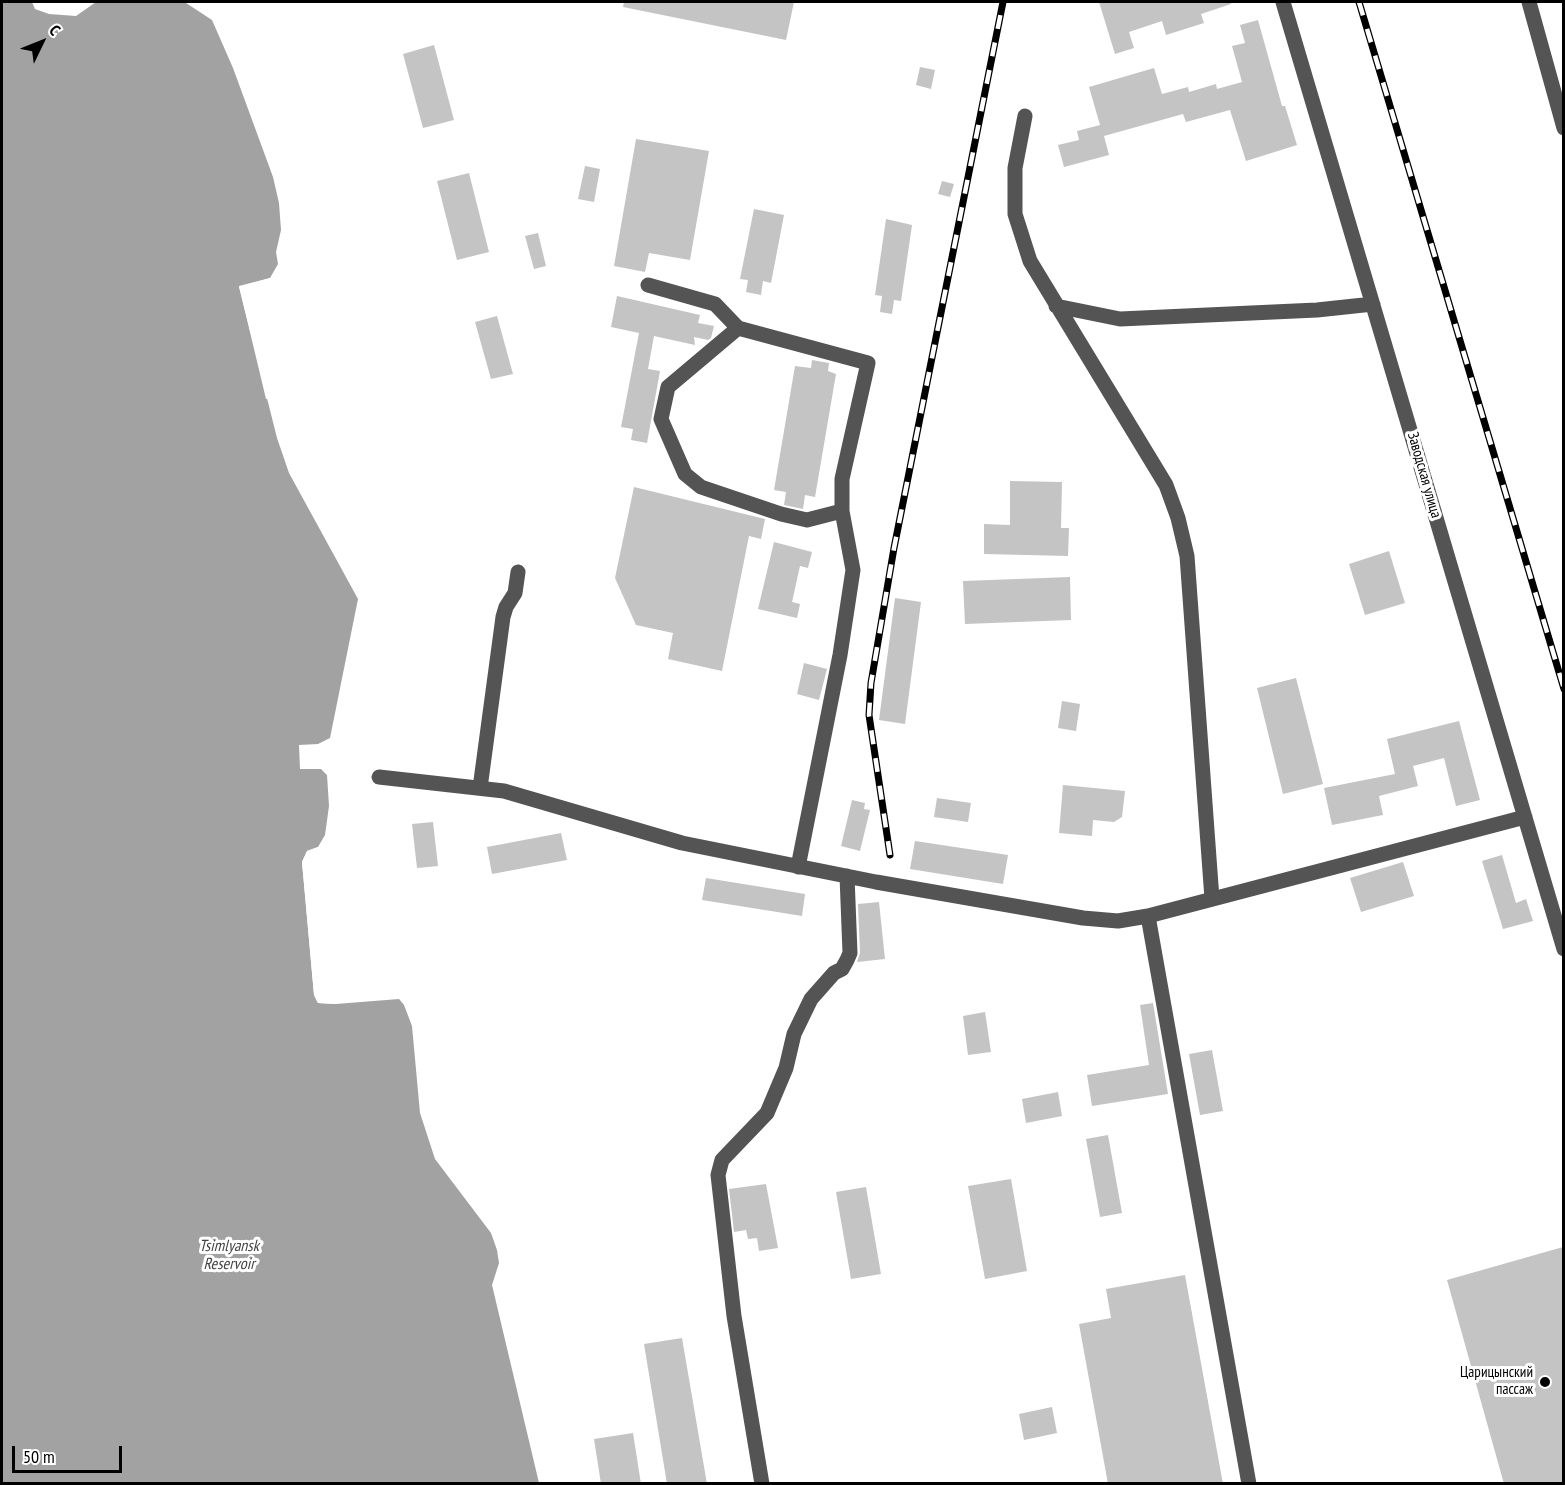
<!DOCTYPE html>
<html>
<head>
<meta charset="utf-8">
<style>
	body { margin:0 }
	#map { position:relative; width:1565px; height:1485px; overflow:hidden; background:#fff; font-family:"PT Sans Narrow",sans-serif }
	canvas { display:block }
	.frame { position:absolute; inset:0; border:3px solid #000; pointer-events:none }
	.north { position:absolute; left:12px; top:12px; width:60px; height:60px; -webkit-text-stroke:4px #fff; paint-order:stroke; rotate:47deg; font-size:16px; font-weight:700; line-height:24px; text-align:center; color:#000 }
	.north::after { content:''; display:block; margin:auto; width:21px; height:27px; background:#000; clip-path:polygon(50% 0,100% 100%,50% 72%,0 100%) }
	.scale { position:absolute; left:12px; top:1446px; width:110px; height:27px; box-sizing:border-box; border:3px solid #000; border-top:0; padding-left:8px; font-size:18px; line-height:21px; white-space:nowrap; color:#000; -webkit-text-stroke:4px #fff; paint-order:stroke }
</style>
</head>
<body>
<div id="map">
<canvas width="1565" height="1485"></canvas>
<div class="frame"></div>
<div class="north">С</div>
<div class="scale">50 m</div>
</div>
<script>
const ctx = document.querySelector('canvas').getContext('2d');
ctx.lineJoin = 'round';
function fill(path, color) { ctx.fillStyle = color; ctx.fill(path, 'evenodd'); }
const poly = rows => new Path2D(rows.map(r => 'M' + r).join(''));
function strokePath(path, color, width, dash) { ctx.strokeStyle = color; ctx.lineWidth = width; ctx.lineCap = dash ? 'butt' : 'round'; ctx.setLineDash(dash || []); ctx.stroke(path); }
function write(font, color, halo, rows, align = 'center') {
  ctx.font = font + ' "PT Sans Narrow",sans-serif'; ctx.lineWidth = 6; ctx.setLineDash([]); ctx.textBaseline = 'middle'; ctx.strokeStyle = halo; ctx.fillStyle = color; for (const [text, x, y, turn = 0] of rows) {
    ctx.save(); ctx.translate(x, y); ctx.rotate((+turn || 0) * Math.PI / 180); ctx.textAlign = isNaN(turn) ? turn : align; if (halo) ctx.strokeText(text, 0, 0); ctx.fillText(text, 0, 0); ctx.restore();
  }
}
const water = poly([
	[2,2,32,2,35,9,49,14,76,16,96,2,186,3,212,20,233,68,273,177,279,203,281,230,276,252,278,264,270,278,239,287,277,438,289,473,358,599,330,738,318,744,299,745,300,769,321,769,327,775,329,806,325,835,318,847,307,851,302,862,314,995,318,1003,336,1004,399,999,404,1005,412,1026,420,1113,435,1159,491,1233,497,1250,499,1263,492,1285,539,1483,2,1484]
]);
const pier = poly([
	[270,278,271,281,242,288,269,398,266,399,239,286],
	[318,847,318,850,309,853,305,863,317,994,320,1000,335,1001,336,1004,318,1003,314,995,302,862,307,851]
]);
const building = poly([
	[624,2,794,2,786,40,623,7],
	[1099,2,1230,2,1231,4,1201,14,1204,23,1166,35,1162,21,1129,32,1134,48,1115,54],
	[1258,20,1282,106,1285,106,1297,145,1246,161,1230,110,1186,122,1183,114,1104,136,1109,155,1064,167,1058,145,1079,140,1077,131,1100,125,1089,87,1154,68,1162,94,1188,87,1189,92,1216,84,1217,89,1242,82,1232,46,1245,43,1240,25],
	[434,45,454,120,423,128,403,54],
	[920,67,935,70,931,89,916,85],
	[636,139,709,151,690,260,649,253,645,272,614,266],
	[585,166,600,169,594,202,578,199],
	[469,173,489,252,457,260,437,181],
	[942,181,954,184,950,197,938,194],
	[754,209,784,215,771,283,763,281,761,295,746,292,748,280,740,279],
	[886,219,912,225,901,301,894,300,892,314,880,312,882,296,875,295],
	[538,233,546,266,534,269,525,236],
	[617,296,700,315,698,323,714,326,711,338,708,340,694,337,695,345,654,336,648,369,660,371,647,443,631,440,633,429,621,427,639,333,611,327],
	[497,316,513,374,491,379,475,322],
	[812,360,829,363,828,371,836,374,815,497,805,495,803,509,784,505,786,492,774,490,795,366,811,368],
	[1010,481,1062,482,1061,528,1069,528,1068,556,984,554,984,524,1010,525],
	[634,487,765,519,761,539,749,536,722,671,668,659,673,633,636,625,615,578],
	[774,542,812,552,808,568,800,566,792,602,800,604,797,618,758,609],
	[1389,551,1405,603,1365,615,1349,564],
	[1070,577,1071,620,965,624,963,581],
	[895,598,921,602,905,724,879,720],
	[804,663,827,669,819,700,797,694],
	[1296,678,1323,784,1283,794,1257,688],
	[1062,701,1080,704,1076,731,1058,728],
	[1459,721,1480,800,1456,806,1444,758,1413,766,1418,786,1379,796,1383,815,1332,825,1324,788,1395,774,1387,739],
	[1063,785,1125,791,1122,817,1114,822,1093,820,1092,836,1059,833],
	[937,798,971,803,968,822,934,817],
	[852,800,865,803,864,809,870,810,860,851,841,846],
	[433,822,438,866,417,868,412,824],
	[561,833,567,860,492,874,487,847],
	[915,841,1008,855,1003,884,910,869],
	[1502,855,1516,903,1526,899,1533,921,1503,929,1482,861],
	[1403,862,1414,896,1361,912,1350,878],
	[706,878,805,894,802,916,702,900],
	[879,902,885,959,857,962,860,953,858,904],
	[1153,1003,1168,1094,1092,1106,1087,1075,1149,1065,1140,1005],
	[985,1012,991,1052,968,1055,963,1016],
	[1212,1050,1223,1111,1200,1115,1189,1054],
	[1058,1092,1062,1116,1026,1123,1022,1099],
	[1108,1135,1122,1213,1100,1217,1086,1139],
	[1011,1179,1027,1271,985,1279,968,1186],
	[766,1184,778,1248,759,1251,757,1238,748,1239,746,1230,734,1232,729,1189],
	[866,1187,881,1274,851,1279,836,1192],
	[1563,1247,1563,1484,1504,1484,1447,1280],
	[1185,1275,1223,1484,1108,1484,1079,1324,1111,1318,1106,1289],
	[682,1338,707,1484,667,1484,644,1344],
	[1052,1407,1057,1433,1024,1440,1019,1414],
	[633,1433,641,1484,601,1484,594,1439]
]);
const minor = poly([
	[1283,2,1564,949],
	[1529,2,1564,128],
	[1025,116,1015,168,1015,214,1030,261,1166,485,1178,518,1187,556,1212,899],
	[648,285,715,304,738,328,868,363,842,479,842,511,853,570,840,655,798,867],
	[1056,306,1120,319,1317,310,1373,304],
	[738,328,668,387,661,419,685,474,701,487,781,514,807,520,842,511],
	[379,777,504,791,682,843,876,882,1083,918,1118,921,1148,916,1525,817],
	[480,788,503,617,506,607,515,593,518,572],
	[1148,916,1249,1484],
	[762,1484,734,1316,718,1175,722,1160,767,1113,786,1068,794,1034,811,999,834,973,842,969,847,960,850,953,847,876]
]);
const rail = poly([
	[1359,2,1564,689],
	[890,855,869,715,871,683,894,548,1003,2]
]);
const markers = [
	[1545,1382,6,"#000"]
];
const streetNames = [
	["Заводская улица",1424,475,74]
];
const poiNames = [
	["Царицынский",1533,1373],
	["пассаж",1533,1390]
];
const waterNames = [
	["Tsimlyansk",229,1246],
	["Reservoir",229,1264]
];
fill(water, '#a2a2a2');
fill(pier, '#fff');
fill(building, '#c4c4c4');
strokePath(minor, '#545454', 15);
strokePath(rail, '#000', 7);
strokePath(rail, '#fff', 4.5, [14]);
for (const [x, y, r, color] of markers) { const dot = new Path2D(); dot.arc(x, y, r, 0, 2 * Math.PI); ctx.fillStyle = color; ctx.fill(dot); strokePath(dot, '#fff', 2); }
write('15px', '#000', '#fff', streetNames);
write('15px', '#000', '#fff', poiNames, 'right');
write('italic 16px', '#434343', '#fff', waterNames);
</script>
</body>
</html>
